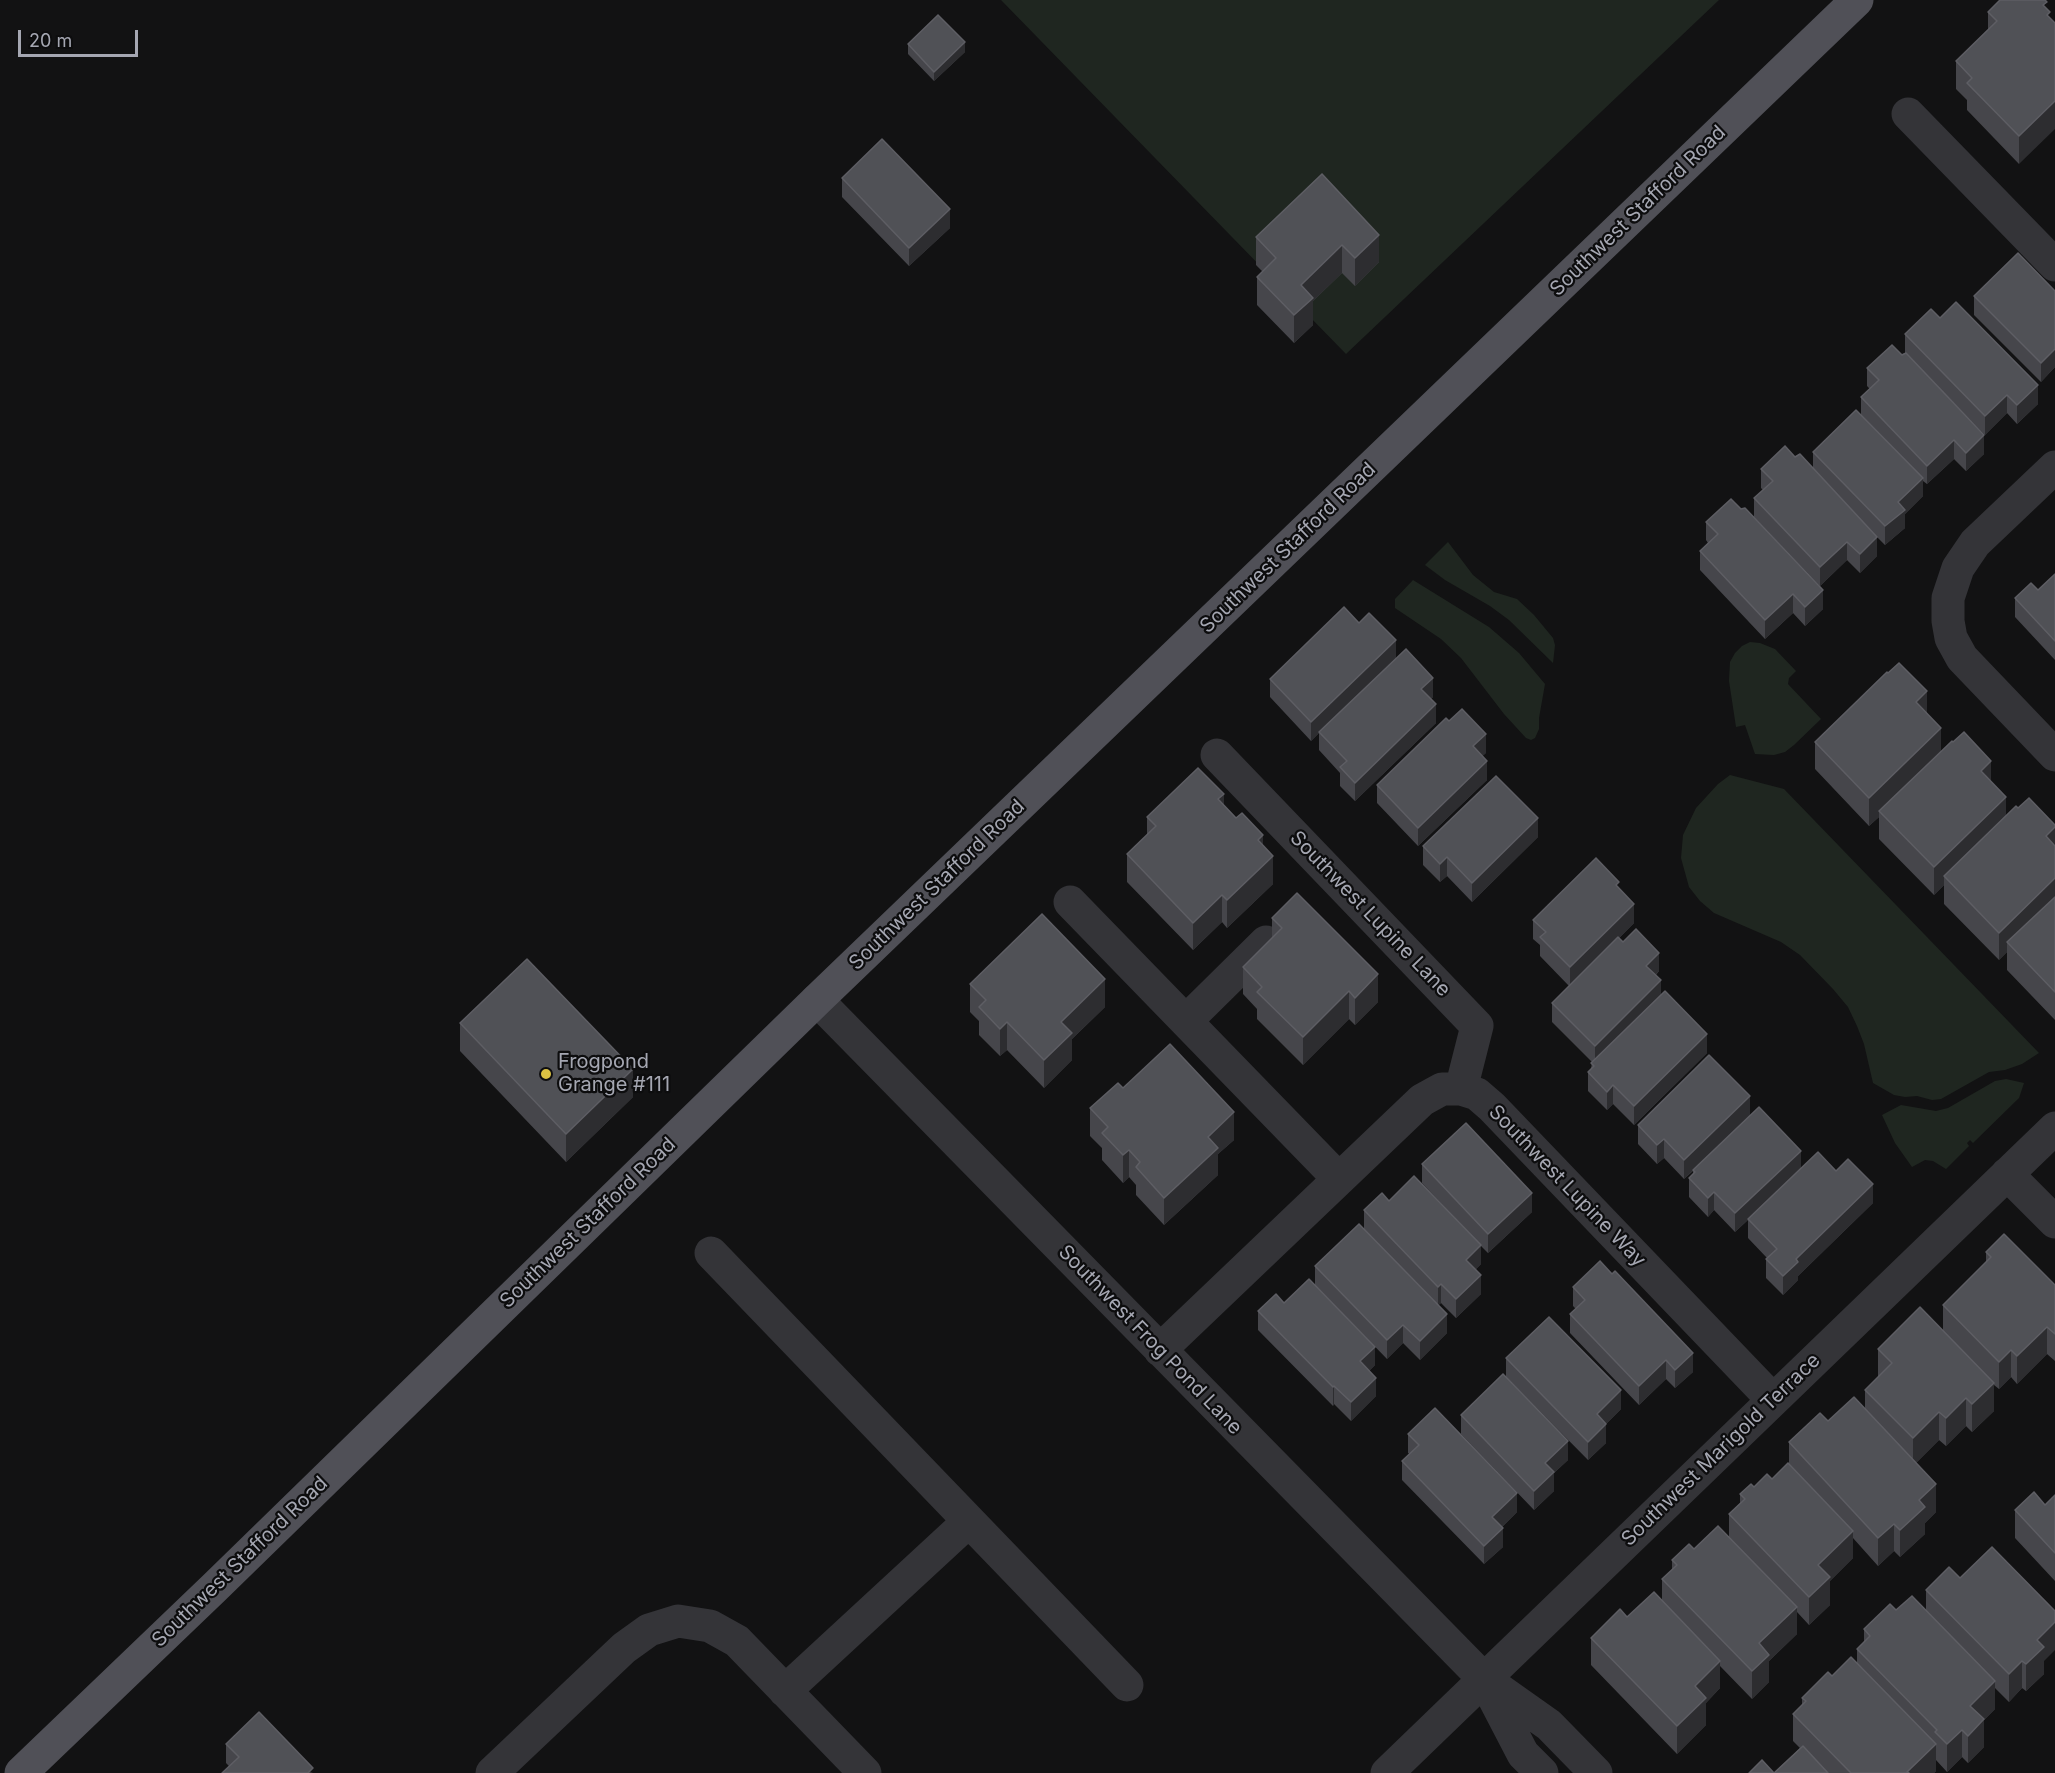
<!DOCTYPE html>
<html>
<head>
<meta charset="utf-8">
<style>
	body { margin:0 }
	#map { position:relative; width:2055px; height:1773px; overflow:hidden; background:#121213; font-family:Inter,sans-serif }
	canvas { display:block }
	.scale { position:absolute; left:18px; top:30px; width:120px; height:27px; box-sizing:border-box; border:3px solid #a5a7b2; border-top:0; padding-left:8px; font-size:18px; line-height:21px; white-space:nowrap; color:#a5a7b2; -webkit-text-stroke:4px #0d0d0e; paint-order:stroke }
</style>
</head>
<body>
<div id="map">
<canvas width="2055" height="1773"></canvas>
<div class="scale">20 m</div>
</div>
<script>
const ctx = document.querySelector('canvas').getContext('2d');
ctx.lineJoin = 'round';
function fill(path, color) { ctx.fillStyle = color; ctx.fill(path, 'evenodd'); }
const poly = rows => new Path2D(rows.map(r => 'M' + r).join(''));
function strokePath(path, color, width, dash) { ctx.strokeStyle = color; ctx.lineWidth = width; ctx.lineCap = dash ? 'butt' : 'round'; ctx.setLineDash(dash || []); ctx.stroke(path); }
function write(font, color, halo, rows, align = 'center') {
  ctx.font = font + ' Inter,sans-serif'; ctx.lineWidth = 4.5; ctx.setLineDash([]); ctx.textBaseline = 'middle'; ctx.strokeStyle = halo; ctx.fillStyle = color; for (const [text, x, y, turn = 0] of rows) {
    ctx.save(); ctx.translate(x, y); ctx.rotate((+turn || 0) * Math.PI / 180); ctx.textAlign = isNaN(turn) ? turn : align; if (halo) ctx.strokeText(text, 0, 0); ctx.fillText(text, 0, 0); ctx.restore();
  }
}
const green = poly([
	[1001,0,1719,0,1346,354],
	[1448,542,1473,575,1494,592,1517,599,1534,615,1553,638,1555,645,1553,663,1509,620,1490,606,1445,580,1425,565],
	[1413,580,1489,627,1519,653,1545,684,1539,718,1539,729,1535,738,1531,740,1526,738,1504,714,1461,658,1441,639,1395,608,1395,599],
	[1750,642,1760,643,1775,649,1796,671,1789,678,1788,684,1821,719,1794,745,1785,752,1774,755,1755,754,1745,725,1736,727,1729,681,1730,662,1735,653,1742,646],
	[1730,775,1784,789,2039,1053,2022,1064,2005,1070,1989,1072,1941,1099,1932,1100,1917,1096,1905,1097,1894,1095,1873,1083,1864,1044,1857,1026,1848,1007,1833,989,1800,955,1781,942,1714,913,1700,901,1689,887,1681,858,1683,835,1696,808,1718,784],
	[2006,1079,2024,1083,2019,1098,1973,1143,1970,1140,1967,1143,1969,1146,1946,1169,1933,1161,1925,1160,1912,1167,1895,1143,1882,1115,1901,1105,1936,1111,1948,1108,1995,1081]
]);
const minor = poly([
	[1908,114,2055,265],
	[2055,467,1975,543,1958,568,1948,598,1948,621,1951,638,1962,658,2055,755],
	[1217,755,1477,1026,1461,1089],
	[1070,902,1339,1179],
	[817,1000,1484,1679],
	[1186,1021,1266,942],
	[2007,1174,2055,1222],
	[711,1253,1127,1685],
	[1160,1350,1422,1100,1442,1089,1461,1089,1477,1094,1492,1107,1773,1400],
	[785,1691,969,1521],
	[492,1773,624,1648,649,1630,678,1621,710,1626,737,1641,865,1773],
	[1387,1773,2055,1128],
	[1542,1773,1523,1754,1484,1679,1549,1725,1596,1773]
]);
const major = poly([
	[21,1773,215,1587,817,1000,1857,0]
]);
const wall = poly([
	[2045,0,2019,164,1967,110,1967,100,1956,89,1956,61,1988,30,1988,12],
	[908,44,965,52,934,81,908,54],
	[1322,174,1379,262,1355,286,1342,273,1313,301,1313,325,1294,343,1257,305,1257,277,1263,272,1256,265,1256,237],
	[842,178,950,228,909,266,842,197],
	[2055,291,2055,367,2041,382,1974,315,1974,296],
	[1940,318,2038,404,2017,424,2007,413,1985,435,1945,394,1984,454,1966,471,1954,459,1927,484,1923,481,1923,496,1905,514,1905,528,1885,545,1871,531,1877,556,1860,573,1847,560,1820,586,1754,517,1754,498,1763,490,1761,488,1761,469,1795,457,1813,468,1813,452,1861,415,1861,397,1870,389,1867,386,1867,368,1905,353,1905,334],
	[1706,522,1823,609,1805,626,1793,613,1765,639,1700,570,1700,551,1708,543,1706,540],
	[2055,574,2055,660,2015,617,2015,598,2038,590],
	[1359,623,1396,658,1433,697,1431,699,1436,723,1355,801,1340,786,1340,773,1319,750,1319,733,1311,741,1270,697,1270,679],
	[1888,673,1927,714,1941,751,1991,782,2006,816,2018,808,2055,825,2055,1020,2007,970,2007,952,1999,960,1944,904,1944,885,1934,895,1879,839,1879,817,1869,826,1815,769,1815,742],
	[1486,753,1482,756,1487,780,1418,846,1377,803,1377,785],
	[1224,805,1263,846,1273,884,1227,928,1222,922,1193,950,1127,882,1127,854,1147,835,1147,817],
	[1538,837,1472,902,1447,876,1440,882,1423,865,1423,846],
	[1619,888,1634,923,1619,938,1659,971,1656,975,1661,995,1707,1053,1634,1125,1613,1104,1607,1110,1588,1091,1588,1072,1591,1069,1592,1062,1552,1022,1552,1003,1569,986,1540,956,1540,945,1533,939,1533,920],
	[1272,918,1378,1002,1355,1025,1349,1019,1303,1065,1257,1019,1257,1009,1243,994,1243,967,1272,938],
	[970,984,1105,1007,1072,1039,1072,1060,1044,1088,1007,1050,1000,1056,979,1035,979,1021,970,1012],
	[460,1023,633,1097,566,1162,460,1051],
	[1123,1088,1234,1140,1218,1154,1218,1175,1164,1225,1136,1195,1136,1185,1129,1177,1123,1183,1102,1160,1102,1148,1090,1136,1090,1108],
	[1750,1115,1801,1168,1836,1171,1873,1203,1798,1276,1798,1280,1783,1295,1766,1278,1766,1259,1767,1258,1748,1238,1748,1220,1735,1232,1714,1210,1708,1217,1689,1197,1689,1178,1693,1175,1693,1171,1684,1179,1664,1158,1657,1164,1638,1144,1638,1125],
	[1422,1164,1532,1212,1488,1253,1481,1246,1481,1264,1476,1269,1481,1294,1456,1318,1441,1303,1438,1305,1447,1333,1420,1360,1403,1343,1387,1359,1315,1285,1315,1266,1364,1228,1364,1210,1389,1201,1473,1237,1422,1183],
	[1986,1252,2055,1285,2055,1361,2047,1354,2017,1384,2011,1377,1999,1389,1994,1385,1994,1411,1972,1432,1966,1426,1946,1446,1939,1440,1916,1463,1936,1512,1925,1523,1925,1534,1900,1557,1894,1551,1878,1566,1853,1538,1853,1558,1830,1581,1830,1605,1809,1625,1797,1612,1797,1634,1769,1661,1769,1682,1752,1699,1720,1666,1720,1688,1706,1703,1706,1725,1677,1754,1591,1665,1591,1638,1627,1617,1662,1601,1662,1579,1672,1570,1672,1560,1694,1549,1729,1537,1729,1514,1740,1503,1740,1494,1772,1479,1789,1464,1789,1442,1828,1421,1865,1408,1865,1390,1878,1377,1878,1349,1943,1330,1943,1305,1986,1262],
	[1573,1287,1693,1372,1675,1388,1666,1379,1639,1405,1570,1333,1570,1314,1576,1309,1573,1306],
	[1284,1303,1375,1365,1369,1371,1376,1396,1351,1421,1334,1404,1333,1406,1258,1330,1258,1311],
	[1506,1358,1621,1409,1606,1424,1606,1443,1588,1460,1506,1377],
	[1461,1415,1568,1460,1554,1473,1554,1491,1534,1510,1461,1434],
	[1408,1434,1517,1512,1502,1527,1503,1547,1484,1564,1402,1480,1402,1461,1410,1454,1408,1453],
	[2055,1495,2055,1581,2015,1538,2015,1510,2045,1505],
	[1926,1590,2044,1661,2044,1674,2026,1691,2022,1688,2009,1702,1995,1688,1995,1709,1984,1720,1984,1747,1968,1763,1962,1757,1947,1772,1936,1760,1936,1771,1934,1773,1774,1773,1800,1748,1793,1741,1793,1714,1802,1705,1802,1698,1832,1676,1857,1663,1857,1649,1864,1642,1864,1629,1896,1610,1926,1610],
	[226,1744,313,1773,229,1766,226,1763]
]);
const shadedWall = poly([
	[965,42,965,52,934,81,934,72],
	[2055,101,2055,129,2019,164,2019,136],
	[950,209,950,228,909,266,909,248],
	[1379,235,1379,262,1355,286,1355,258],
	[1342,245,1342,273,1313,301,1313,325,1294,343,1294,315,1301,285],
	[2055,349,2055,367,2041,382,2041,363],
	[2038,385,2038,404,2017,424,2017,405],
	[2007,395,2007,413,1985,435,1985,416],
	[1984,435,1984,454,1966,471,1966,453],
	[1954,440,1954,459,1927,484,1927,466],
	[1923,478,1923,496,1905,514,1905,528,1885,545,1885,526,1898,502],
	[1877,537,1877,556,1860,573,1860,554],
	[1847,542,1847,560,1820,586,1820,567],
	[1823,590,1823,609,1805,626,1805,607],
	[1793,594,1793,613,1765,639,1765,620],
	[1396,640,1396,658,1311,741,1311,722],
	[1433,678,1433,697,1421,708,1421,689],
	[1927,691,1927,719,1916,702],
	[1436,704,1436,723,1355,801,1355,783],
	[1941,728,1941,756,1879,811,1879,817,1869,826,1869,798],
	[1486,734,1486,753,1473,765,1473,746],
	[1487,761,1487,780,1418,846,1418,828],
	[1991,761,1991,788,1981,771],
	[1224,794,1224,821,1218,799],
	[2006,797,2006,825,1944,876,1944,885,1934,895,1934,867],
	[1538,818,1538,837,1472,902,1472,883],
	[2055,827,2055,855,2046,836],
	[1263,835,1263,862,1258,840],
	[1273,856,1273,884,1227,928,1227,900],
	[1447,857,1447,876,1440,882,1440,864],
	[2055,878,2055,906,2007,942,2007,952,1999,960,1999,933],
	[1222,895,1222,922,1193,950,1193,923],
	[1634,904,1634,923,1570,986,1570,967],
	[1659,953,1659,971,1646,984,1646,966],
	[1378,974,1378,1002,1355,1025,1355,998],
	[1105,979,1105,1007,1072,1039,1072,1060,1044,1088,1044,1060,1061,1022],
	[1661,980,1661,999,1595,1065,1595,1046],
	[1349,991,1349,1019,1303,1065,1303,1037],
	[1007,1022,1007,1050,1000,1056,1000,1029],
	[1707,1034,1707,1053,1634,1125,1634,1106],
	[633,1069,633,1097,566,1162,566,1134],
	[1613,1085,1613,1104,1607,1110,1607,1092],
	[1750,1096,1750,1115,1684,1179,1684,1160],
	[1234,1112,1234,1140,1218,1154,1218,1175,1164,1225,1164,1198,1208,1137],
	[1664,1139,1664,1158,1657,1164,1657,1145],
	[1129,1150,1129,1177,1123,1183,1123,1155],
	[1801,1151,1801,1170,1735,1232,1735,1213],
	[1873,1184,1873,1203,1798,1276,1798,1280,1783,1295,1783,1276,1796,1259],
	[1714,1192,1714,1210,1708,1217,1708,1198],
	[1532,1193,1532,1212,1488,1253,1488,1234],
	[1481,1245,1481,1264,1466,1279,1466,1260],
	[1481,1275,1481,1294,1456,1318,1456,1299],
	[1441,1284,1441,1303,1438,1306,1438,1287],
	[1447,1314,1447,1333,1420,1360,1420,1341],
	[1403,1325,1403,1343,1387,1359,1387,1340],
	[2047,1327,2047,1354,2017,1384,2017,1356],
	[1375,1347,1375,1365,1360,1380,1360,1361],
	[2011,1350,2011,1377,1999,1389,1999,1362],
	[1693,1353,1693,1372,1675,1388,1675,1370],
	[1666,1360,1666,1379,1639,1405,1639,1386],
	[1376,1378,1376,1396,1351,1421,1351,1402],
	[1994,1383,1994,1411,1972,1432,1972,1404],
	[1334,1386,1334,1404,1333,1406,1333,1387],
	[1621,1390,1621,1409,1597,1433,1597,1414],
	[1966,1398,1966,1426,1946,1446,1946,1418],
	[1939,1412,1939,1440,1913,1466,1913,1438],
	[1606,1424,1606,1443,1588,1460,1588,1442],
	[1568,1441,1568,1460,1554,1473,1554,1491,1534,1510,1534,1491,1545,1463],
	[1936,1484,1936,1512,1925,1523,1925,1534,1900,1557,1900,1530,1919,1500],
	[1517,1493,1517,1512,1492,1536,1492,1517],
	[1894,1524,1894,1551,1878,1566,1878,1538],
	[1503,1528,1503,1547,1484,1564,1484,1546],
	[1853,1531,1853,1558,1830,1581,1830,1605,1809,1625,1809,1597,1818,1565],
	[1797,1607,1797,1634,1769,1661,1769,1682,1752,1699,1752,1671,1759,1643],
	[2055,1622,2055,1650,2044,1661,2044,1674,2026,1691,2026,1664,2037,1640],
	[1720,1661,1720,1688,1706,1703,1706,1725,1677,1754,1677,1726,1695,1686],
	[2022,1661,2022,1688,2009,1702,2009,1674],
	[1995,1681,1995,1709,1984,1720,1984,1747,1968,1763,1968,1736,1970,1706],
	[1962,1730,1962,1757,1947,1772,1947,1744],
	[1936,1744,1936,1771,1934,1773,1907,1773,1907,1772]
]);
const building = poly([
	[2000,0,2045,0,2047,2,2043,5,2050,12,2047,15,2055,23,2055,101,2019,136,1967,83,1972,78,1956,61,1997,21,1988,12,2000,0],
	[938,15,965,42,934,72,908,44,938,15],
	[882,139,950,209,909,248,842,178,882,139],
	[1322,174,1379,235,1355,258,1342,245,1301,285,1313,298,1294,315,1257,277,1276,258,1256,237,1322,174],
	[2018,253,2055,291,2055,349,2041,363,1974,296,2018,253],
	[1956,302,2038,385,2017,405,2007,395,1985,416,1905,334,1931,309,1940,318,1956,302],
	[1892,345,1902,355,1906,353,1984,435,1966,453,1954,440,1927,466,1861,397,1879,380,1867,368,1892,345],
	[1856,410,1923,478,1898,502,1905,510,1885,526,1813,452,1856,410],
	[1785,446,1795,457,1800,454,1877,537,1860,554,1847,542,1820,567,1754,498,1773,481,1761,469,1785,446],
	[1731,499,1741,509,1745,508,1823,590,1805,607,1793,594,1765,620,1700,551,1718,534,1706,522,1731,499],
	[2055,574,2055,641,2015,598,2031,583,2038,590,2055,574],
	[1344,607,1359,623,1369,613,1396,640,1311,722,1270,679,1344,607],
	[1406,649,1433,678,1421,689,1436,704,1355,783,1340,767,1347,761,1319,732,1406,649],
	[1899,663,1927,691,1916,702,1941,728,1869,798,1815,742,1887,672,1888,673,1899,663],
	[1462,709,1486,734,1473,746,1487,761,1418,828,1377,785,1446,718,1449,721,1462,709],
	[1964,732,1991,761,1981,771,2006,797,1934,867,1879,811,1952,741,1953,742,1964,732],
	[1198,768,1224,794,1218,799,1236,818,1242,813,1263,835,1258,840,1273,856,1227,900,1222,895,1193,923,1127,854,1156,826,1147,817,1198,768],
	[1496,776,1538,818,1472,883,1447,857,1440,864,1423,846,1496,776],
	[2029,798,2055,825,2055,827,2046,836,2055,846,2055,878,1999,933,1944,876,2016,806,2018,808,2029,798],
	[1596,858,1619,882,1616,885,1634,904,1570,967,1540,937,1546,932,1533,920,1596,858],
	[1297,893,1378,974,1355,998,1349,991,1303,1037,1257,992,1262,987,1243,967,1282,928,1272,918,1297,893],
	[2055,897,2055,992,2007,942,2055,897],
	[1042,914,1105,979,1061,1022,1072,1033,1044,1060,1007,1022,1000,1029,979,1007,986,1000,970,984,1042,914],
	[1636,929,1659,953,1646,966,1661,980,1595,1046,1552,1003,1618,937,1623,942,1636,929],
	[527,959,633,1069,566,1134,460,1023,527,959],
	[1665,991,1707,1034,1634,1106,1613,1085,1607,1092,1588,1072,1594,1066,1591,1063,1665,991],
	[1170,1044,1234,1112,1208,1137,1218,1148,1164,1198,1136,1167,1140,1162,1129,1150,1123,1155,1102,1133,1108,1127,1090,1108,1118,1083,1123,1088,1170,1044],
	[1709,1055,1750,1096,1684,1160,1664,1139,1657,1145,1638,1125,1709,1055],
	[1759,1107,1801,1151,1735,1213,1714,1192,1708,1198,1689,1178,1695,1172,1693,1170,1759,1107],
	[1466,1123,1532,1193,1488,1234,1422,1164,1466,1123],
	[1818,1152,1836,1171,1848,1159,1873,1184,1796,1259,1798,1262,1783,1276,1766,1259,1777,1249,1748,1219,1818,1152],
	[1414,1176,1481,1245,1466,1260,1481,1275,1456,1299,1441,1284,1438,1287,1364,1210,1382,1193,1389,1201,1414,1176],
	[1359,1224,1447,1314,1420,1341,1403,1325,1387,1340,1315,1266,1359,1224],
	[2004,1234,2055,1285,2055,1334,2047,1327,2017,1356,2011,1350,1999,1362,1943,1305,1991,1257,1986,1252,2004,1234],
	[1600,1261,1612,1274,1615,1271,1693,1353,1675,1370,1666,1360,1639,1386,1570,1314,1585,1300,1573,1287,1600,1261],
	[1309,1279,1375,1347,1360,1361,1376,1378,1351,1402,1334,1386,1333,1387,1258,1311,1276,1294,1284,1303,1309,1279],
	[1920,1307,1994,1383,1972,1404,1966,1398,1946,1418,1939,1412,1913,1438,1865,1390,1892,1363,1878,1349,1920,1307],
	[1549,1317,1621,1390,1597,1414,1606,1424,1588,1442,1506,1358,1549,1317],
	[1503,1374,1568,1441,1545,1463,1554,1472,1534,1491,1461,1415,1503,1374],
	[1854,1397,1936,1484,1919,1500,1925,1507,1900,1530,1894,1524,1878,1538,1789,1442,1820,1413,1828,1421,1854,1397],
	[1435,1408,1517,1493,1492,1517,1503,1528,1484,1546,1402,1461,1419,1445,1408,1434,1435,1408],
	[1788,1463,1853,1531,1818,1565,1830,1577,1809,1597,1729,1514,1745,1499,1740,1494,1751,1484,1754,1487,1767,1474,1772,1479,1788,1463],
	[2034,1492,2045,1505,2055,1495,2055,1553,2015,1510,2034,1492],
	[1718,1526,1797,1607,1759,1643,1769,1655,1752,1671,1662,1579,1677,1565,1672,1560,1689,1544,1694,1549,1718,1526],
	[1992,1547,2055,1611,2055,1622,2037,1640,2044,1647,2026,1664,2022,1661,2009,1674,1926,1590,1949,1567,1960,1578,1992,1547],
	[1654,1592,1720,1661,1695,1686,1706,1698,1677,1726,1591,1638,1620,1609,1627,1617,1654,1592],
	[1912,1596,1995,1681,1970,1706,1984,1719,1968,1736,1962,1730,1947,1744,1935,1732,1937,1730,1857,1649,1870,1636,1864,1629,1890,1604,1896,1610,1912,1596],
	[1851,1657,1936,1744,1907,1772,1909,1773,1851,1773,1793,1714,1806,1701,1802,1698,1828,1672,1832,1676,1851,1657],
	[259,1712,313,1768,308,1773,222,1773,239,1757,226,1744,259,1712],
	[1803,1746,1828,1773,1774,1773,1803,1746],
	[1762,1760,1774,1773,1749,1773,1762,1760]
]);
const markers = [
	[546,1074,6,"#dbc142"]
];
const streetNames = [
	["Southwest Stafford Road",1638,211,-44],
	["Southwest Stafford Road",1288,548,-44],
	["Southwest Stafford Road",937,885,-44],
	["Southwest Lupine Lane",1370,914,46],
	["Southwest Lupine Way",1567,1186,46],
	["Southwest Stafford Road",588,1223,-44],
	["Southwest Frog Pond Lane",1150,1340,46],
	["Southwest Marigold Terrace",1721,1450,-44],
	["Southwest Stafford Road",240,1562,-44]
];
const poiNames = [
	["Frogpond",558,1062],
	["Grange #111",558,1085]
];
fill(green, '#1f2620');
strokePath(minor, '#343438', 33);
strokePath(major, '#505057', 33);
fill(wall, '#46464b');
fill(shadedWall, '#2d2d30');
fill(building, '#505156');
strokePath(building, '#5e5e64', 1.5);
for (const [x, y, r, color] of markers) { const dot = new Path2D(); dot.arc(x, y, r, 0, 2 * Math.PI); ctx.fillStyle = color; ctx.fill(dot); strokePath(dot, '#0d0d0e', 2); }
write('20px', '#a5a7b2', '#0d0d0e', streetNames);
write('20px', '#a5a7b2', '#0d0d0e', poiNames, 'left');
</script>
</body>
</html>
